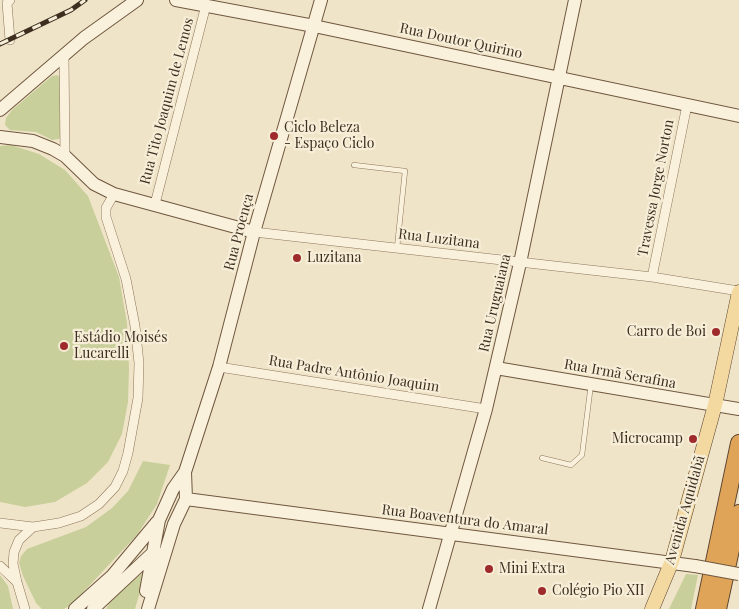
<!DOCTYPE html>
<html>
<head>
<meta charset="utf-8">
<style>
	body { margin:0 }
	canvas { display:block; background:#f0e4c8 }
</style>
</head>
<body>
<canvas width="739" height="609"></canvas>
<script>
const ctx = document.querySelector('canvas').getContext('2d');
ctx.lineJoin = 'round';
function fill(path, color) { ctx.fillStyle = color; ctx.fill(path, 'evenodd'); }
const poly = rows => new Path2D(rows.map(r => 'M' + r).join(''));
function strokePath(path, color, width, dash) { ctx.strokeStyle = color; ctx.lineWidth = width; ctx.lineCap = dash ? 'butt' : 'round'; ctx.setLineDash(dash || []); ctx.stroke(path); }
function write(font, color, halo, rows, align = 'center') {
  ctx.font = font + ' "Playfair Display",serif'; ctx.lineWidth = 4.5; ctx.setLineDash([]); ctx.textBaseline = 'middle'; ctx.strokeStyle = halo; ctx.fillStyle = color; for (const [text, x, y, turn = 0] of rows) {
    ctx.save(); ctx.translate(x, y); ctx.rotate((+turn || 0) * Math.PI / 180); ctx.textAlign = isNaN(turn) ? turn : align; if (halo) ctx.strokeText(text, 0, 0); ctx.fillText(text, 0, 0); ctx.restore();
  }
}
const green = poly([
	[57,75,62,78,63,134,59,139,52,140,36,132,10,130,5,125,6,118,12,110,52,76],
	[11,145,39,154,65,170,88,196,119,277,127,323,129,368,128,402,122,434,108,462,87,483,55,502,25,507,0,502,0,146],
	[143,461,170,465,157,504,137,535,71,605,64,609,42,609,36,603,23,576,19,563,21,556,27,549,86,527,112,508,128,491],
	[147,569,135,609,106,609,112,598],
	[686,574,698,575,691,609,669,609],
	[0,575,8,586,13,609,0,609]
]);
const lane = poly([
	[354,165,405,171,397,248],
	[542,458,571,465,582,455,591,384]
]);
const street = poly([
	[10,0,7,3,10,40],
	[64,56,65,156],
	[155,204,206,5],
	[254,232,652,277,739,291],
	[652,277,687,105],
	[219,367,486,409],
	[0,523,33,527,59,523,81,516,99,504,115,487,123,471,128,453,138,398,139,363,135,326,126,279,106,217,106,208,114,194],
	[0,566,17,582],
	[25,609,17,582,13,564,14,552,19,540,33,527]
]);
const secondary = poly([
	[176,0,314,26,739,116],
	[0,110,84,38,137,0],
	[0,137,33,141,53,149,65,156,94,184,114,194,254,232],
	[496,368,739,409],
	[186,499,695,566],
	[146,591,159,520,173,489,185,472],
	[75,609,112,576,157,522],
	[93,609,155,551],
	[148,609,174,524,186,499,185,472,219,367,254,232,321,0],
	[429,609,486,409,520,263,575,0]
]);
const primary = poly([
	[652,609,672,561,715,405,739,292]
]);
const highway = poly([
	[704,609,739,443],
	[718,609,739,513]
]);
const rail = poly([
	[0,44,71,10,85,0]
]);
const secondaryBridge = poly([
	[695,566,739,574]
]);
const markers = [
	[274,136,5,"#9e2a2b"],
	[297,258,5,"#9e2a2b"],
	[716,332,5,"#9e2a2b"],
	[64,346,5,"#9e2a2b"],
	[693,439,5,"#9e2a2b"],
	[489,569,5,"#9e2a2b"],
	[542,591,5,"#9e2a2b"]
];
const streetNames = [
	["Rua Doutor Quirino",461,41,12],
	["Rua Tito Joaquim de Lemos",167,101,-75],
	["Travessa Jorge Norton",656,188,-79],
	["Rua Proença",239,232,-75],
	["Rua Luzitana",439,239,7],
	["Rua Uruguaiana",495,303,-77],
	["Rua Padre Antônio Joaquim",354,374,9],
	["Rua Irmã Serafina",620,374,10],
	["Avenida Aquidabã",685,510,-74],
	["Rua Boaventura do Amaral",465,520,7]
];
const poiNames = [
	["Ciclo Beleza",284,128],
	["- Espaço Ciclo",284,144],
	["Luzitana",307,258],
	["Carro de Boi",706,332,"right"],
	["Estádio Moisés",74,338],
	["Lucarelli",74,354],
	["Microcamp",683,439,"right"],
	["Mini Extra",499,569],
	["Colégio Pio XII",552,591]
];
fill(green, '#c9cf9b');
strokePath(lane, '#8d765c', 5.5);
strokePath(street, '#8d765c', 10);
strokePath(secondary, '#6f573f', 14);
strokePath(primary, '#5b4430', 15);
strokePath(highway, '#5b4430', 18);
strokePath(lane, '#faf1dc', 4.5);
strokePath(street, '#faf1dc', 9);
strokePath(secondary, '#faf1dc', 12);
strokePath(primary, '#f3d9a0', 14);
strokePath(highway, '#e0a458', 16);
strokePath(rail, '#3d2e20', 5);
strokePath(rail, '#f7eed8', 3, [9]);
strokePath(secondaryBridge, '#6f573f', 14, []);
strokePath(secondaryBridge, '#faf1dc', 12);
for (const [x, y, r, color] of markers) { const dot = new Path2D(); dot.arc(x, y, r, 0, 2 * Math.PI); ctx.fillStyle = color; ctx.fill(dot); strokePath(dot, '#f7eed8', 2); }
write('14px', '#3d2e20', '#f7eed8', streetNames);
write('14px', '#3d2e20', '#f7eed8', poiNames, 'left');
</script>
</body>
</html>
